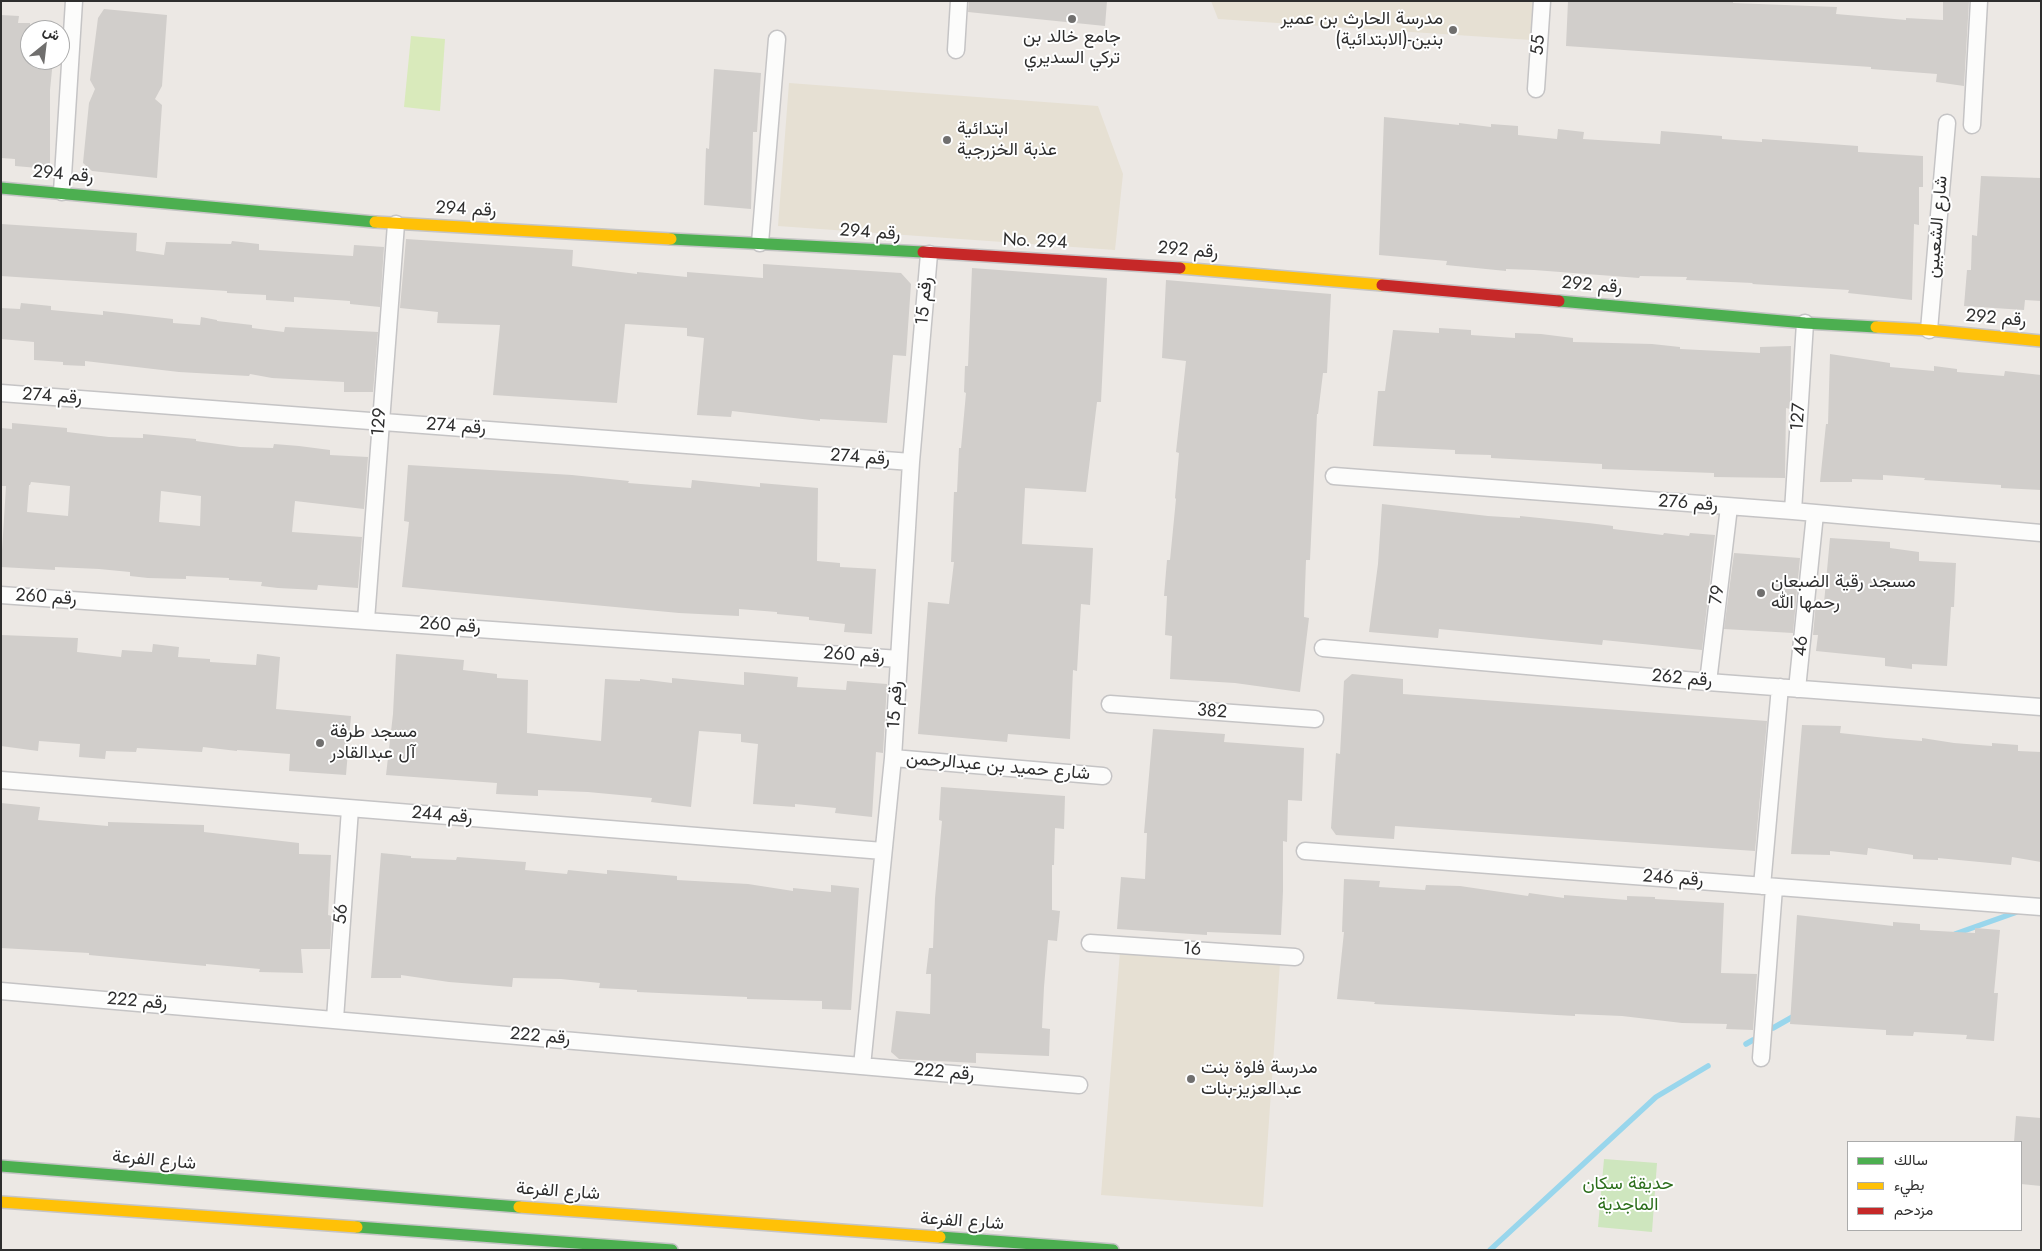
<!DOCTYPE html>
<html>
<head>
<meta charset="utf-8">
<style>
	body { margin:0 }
	#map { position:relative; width:2042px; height:1251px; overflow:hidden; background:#ece8e4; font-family:Jost,Vazirmatn,sans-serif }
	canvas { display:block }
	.frame { position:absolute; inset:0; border:2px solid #2e2e2e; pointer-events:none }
	.legend { position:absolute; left:1847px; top:1141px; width:175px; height:90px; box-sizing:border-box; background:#fff; border:1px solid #ababab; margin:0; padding:6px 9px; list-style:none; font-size:15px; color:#2e2e2e }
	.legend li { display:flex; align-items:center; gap:10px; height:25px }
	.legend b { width:25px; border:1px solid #ababab }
	.north { position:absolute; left:20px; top:20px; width:50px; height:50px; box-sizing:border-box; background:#fff; border:1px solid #ababab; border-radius:50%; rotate:29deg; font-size:14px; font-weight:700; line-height:20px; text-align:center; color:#2e2e2e }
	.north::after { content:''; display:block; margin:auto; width:18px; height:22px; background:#706f6e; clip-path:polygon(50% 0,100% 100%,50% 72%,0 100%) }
</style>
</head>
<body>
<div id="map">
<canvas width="2042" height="1251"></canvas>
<div class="frame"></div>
<ul class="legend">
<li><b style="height:6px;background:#4caf50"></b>سالك</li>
<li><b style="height:6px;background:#ffc107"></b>بطيء</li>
<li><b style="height:6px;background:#c62828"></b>مزدحم</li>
</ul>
<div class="north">ش</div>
</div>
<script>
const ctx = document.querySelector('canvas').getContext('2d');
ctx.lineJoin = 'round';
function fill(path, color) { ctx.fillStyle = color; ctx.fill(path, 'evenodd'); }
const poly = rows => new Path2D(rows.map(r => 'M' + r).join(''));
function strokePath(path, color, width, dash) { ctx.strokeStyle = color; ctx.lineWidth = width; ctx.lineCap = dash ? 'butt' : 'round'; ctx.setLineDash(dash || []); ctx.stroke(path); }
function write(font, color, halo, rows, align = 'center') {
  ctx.font = font + ' Jost,Vazirmatn,sans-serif'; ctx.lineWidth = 4; ctx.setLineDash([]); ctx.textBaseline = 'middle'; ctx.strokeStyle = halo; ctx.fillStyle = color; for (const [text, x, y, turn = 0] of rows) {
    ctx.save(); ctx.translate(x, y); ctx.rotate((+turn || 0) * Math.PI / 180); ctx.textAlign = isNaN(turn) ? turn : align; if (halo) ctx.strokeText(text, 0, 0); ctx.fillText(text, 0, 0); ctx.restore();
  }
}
const education = poly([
	[1211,1,1533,1,1531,40,1218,19],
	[789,83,1098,106,1123,174,1115,250,778,226],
	[1120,951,1280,963,1263,1207,1101,1195]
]);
const green = poly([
	[1604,1159,1657,1163,1652,1232,1598,1227]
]);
const pitch = poly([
	[411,36,445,39,440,111,404,107]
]);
const stream = poly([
	[1955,934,2017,912],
	[1773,1028,1796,1015],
	[1746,1044,1753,1040],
	[1490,1250,1656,1097,1708,1066]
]);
const building = poly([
	[969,1,1107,1,1105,26,968,12],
	[1568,1,1733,1,1733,3,1837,7,1836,14,1906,20,1906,18,1943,20,1943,1,1969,1,1964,86,1936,82,1937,74,1871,69,1871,67,1566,46],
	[104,9,167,15,162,86,155,99,162,105,157,178,92,171,83,163,89,103,95,89,90,80,98,18],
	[1,15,19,16,18,23,30,23,30,60,53,60,50,90,50,169,15,166,15,159,1,158],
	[714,69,761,73,757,132,753,132,751,209,704,205,706,148,709,149],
	[1384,117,1459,125,1459,123,1491,127,1491,124,1518,126,1518,135,1557,139,1558,129,1584,132,1583,139,1660,144,1661,131,1722,136,1722,139,1762,142,1762,139,1858,146,1858,152,1923,156,1923,187,1919,187,1919,225,1914,224,1912,300,1848,293,1849,290,1752,284,1753,283,1686,280,1687,277,1640,276,1639,278,1534,270,1506,269,1506,271,1446,265,1447,261,1379,255],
	[1981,176,2041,178,2041,301,2025,300,2024,310,1964,306,1967,270,1971,270,1972,235,1977,236],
	[1,224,137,233,136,251,164,255,166,242,231,244,232,241,259,244,259,250,353,256,354,245,384,247,380,307,350,304,350,301,294,297,294,302,266,300,266,295,227,293,227,291,1,276],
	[406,239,573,250,572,266,637,274,637,272,687,277,687,272,763,278,763,264,901,273,911,284,906,356,893,355,887,423,820,419,820,421,732,411,731,417,697,415,704,338,687,336,687,328,625,324,617,403,493,395,500,325,437,323,438,312,400,308],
	[972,268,1107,278,1101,402,1097,402,1086,492,1025,488,1022,544,1093,548,1090,605,1081,604,1077,671,1073,670,1070,739,1008,734,1007,742,918,734,928,602,949,604,954,562,951,562,954,492,957,492,959,448,961,448,966,393,964,392,965,366,968,366],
	[1166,280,1331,294,1327,373,1323,373,1318,414,1317,414,1310,560,1306,560,1304,617,1309,618,1300,692,1235,683,1170,679,1172,636,1165,635,1167,596,1164,596,1167,560,1170,560,1176,499,1175,498,1179,453,1176,452,1186,361,1162,358],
	[21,303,51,306,51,310,103,315,103,311,173,319,173,323,200,325,201,317,217,320,217,321,252,325,252,328,284,332,285,327,378,332,373,392,344,392,344,382,272,378,250,374,249,376,179,372,85,361,85,366,63,365,63,362,34,360,34,342,1,339,1,308,20,309],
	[1439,328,1471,330,1471,335,1515,338,1515,333,1541,334,1573,338,1573,342,1652,344,1680,347,1680,349,1760,353,1760,347,1791,346,1790,409,1786,408,1785,478,1714,477,1714,473,1602,469,1602,464,1491,458,1491,455,1455,454,1455,450,1373,446,1378,391,1385,391,1393,330,1439,333],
	[1830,354,1890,363,1890,367,1934,371,1934,366,1957,369,1957,372,2004,376,2005,371,2041,375,2041,490,2001,488,2001,485,1924,480,1925,478,1883,475,1883,480,1852,479,1852,482,1820,482,1826,424,1828,424],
	[12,423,67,428,67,432,109,437,143,438,143,434,196,439,196,441,240,447,273,448,274,444,299,446,330,450,330,455,368,457,364,509,295,501,292,532,362,537,358,588,318,585,317,590,278,588,261,586,262,582,229,580,229,578,186,576,186,579,148,578,130,576,130,572,99,569,55,567,55,570,1,567,6,486,1,486,1,428,12,429],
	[31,482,70,486,68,516,27,512,29,485,30,485],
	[161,491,201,496,200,526,159,522],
	[408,465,572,475,629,481,628,483,691,488,692,480,760,487,760,483,818,488,817,561,840,563,840,567,876,569,872,634,844,632,845,624,809,620,809,617,777,614,777,612,739,609,739,616,679,613,402,587,409,522,404,521],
	[1382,504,1488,516,1520,518,1520,516,1588,523,1613,526,1613,529,1663,535,1664,533,1689,536,1690,533,1715,535,1702,650,1603,640,1602,645,1439,629,1438,638,1369,632,1378,564],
	[1830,538,1890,542,1890,548,1919,552,1919,561,1956,563,1954,607,1951,607,1947,666,1912,664,1912,669,1885,666,1885,658,1816,651,1818,635,1813,635,1816,602,1824,603],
	[1734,553,1800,558,1793,633,1724,629],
	[1,635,78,638,77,652,121,657,122,650,152,652,153,644,179,647,178,657,210,659,210,662,256,665,257,654,280,657,276,709,351,716,346,775,289,771,290,754,237,750,237,751,203,747,202,752,137,748,136,752,106,751,105,759,79,757,80,744,39,741,38,751,1,746],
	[396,654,464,660,463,670,497,674,497,678,528,680,527,733,601,741,605,679,640,681,640,679,672,683,672,678,744,685,744,672,798,677,797,687,846,690,847,681,887,684,883,753,876,752,872,817,835,813,836,808,795,804,795,807,753,804,758,744,741,742,741,734,699,731,691,807,651,802,652,798,588,792,538,790,538,796,496,794,497,783,386,775,393,714],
	[1352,674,1403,679,1403,694,1767,721,1755,851,1395,826,1394,839,1336,835,1331,828,1336,753,1340,754,1344,681],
	[1802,725,1841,726,1840,733,1886,738,1922,741,1922,738,1954,743,1992,746,1992,743,2018,745,2018,751,2041,752,2041,862,2012,857,2011,865,1938,858,1938,860,1913,859,1913,855,1868,848,1867,855,1830,851,1830,855,1791,854],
	[1153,729,1225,734,1224,742,1304,748,1302,801,1288,800,1287,842,1283,841,1283,891,1281,935,1207,932,1207,935,1117,929,1121,877,1145,879,1147,833,1144,833],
	[941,787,1065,796,1064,829,1055,828,1054,865,1052,865,1052,910,1060,911,1057,941,1048,940,1044,987,1042,1028,1050,1029,1049,1056,976,1053,976,1063,899,1059,891,1052,896,1011,930,1014,931,974,926,974,929,948,933,948,935,898,942,821,939,820],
	[1,803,40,807,38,820,108,826,108,822,204,825,204,832,299,843,299,854,331,855,328,915,332,916,330,949,301,949,303,973,259,972,260,969,206,964,206,966,89,955,89,953,1,948],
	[381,853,411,856,411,858,456,860,457,857,526,862,525,870,567,874,568,870,607,874,607,870,677,876,677,880,748,884,793,891,793,888,831,892,831,885,859,888,851,1010,822,1009,822,1001,747,999,747,997,637,992,637,990,599,988,600,983,561,979,513,978,512,987,449,982,401,975,401,978,371,978],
	[1344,879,1380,881,1379,887,1425,890,1426,885,1460,886,1528,896,1529,893,1564,898,1564,895,1627,900,1627,896,1655,897,1655,899,1724,903,1721,973,1757,974,1753,1030,1726,1029,1727,1024,1682,1023,1622,1016,1575,1014,1575,1016,1557,1015,1374,1004,1375,1002,1337,999,1344,932,1342,932],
	[1797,915,1893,926,1893,922,1920,924,1920,930,1975,933,1975,928,2000,930,1994,993,1998,993,1994,1041,1966,1039,1967,1035,1914,1032,1913,1036,1886,1035,1886,1030,1790,1024],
	[2016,1116,2041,1118,2041,1186,2021,1184,2021,1142,2014,1142]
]);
const street = poly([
	[956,50,959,1],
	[1536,89,1542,1],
	[1972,125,1979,1],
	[62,192,74,1],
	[760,243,777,39],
	[1929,330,1947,123],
	[1,393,911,462],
	[1334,476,1793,511,2041,533],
	[1793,511,1805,323],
	[1,595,899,659],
	[366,620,396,224],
	[1323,648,1708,682,2041,707],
	[1708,682,1729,507],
	[1797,689,1815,514],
	[1110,704,1315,719],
	[893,758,1103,776],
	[1,780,883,851],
	[1305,851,2041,907],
	[1762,886,1780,687],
	[1090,943,1295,957],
	[1,991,1079,1085],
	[335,1019,350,809],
	[1761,1058,1774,888],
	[862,1066,893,758,911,462,929,254]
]);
const fast = poly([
	[1,188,375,222],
	[671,239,923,252],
	[1559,301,1805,323,1876,327],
	[1,1166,519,1207],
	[357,1227,672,1250],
	[940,1237,1113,1250]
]);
const slow = poly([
	[375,222,671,239],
	[1180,268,1382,285],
	[1876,327,1929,330,2041,341],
	[1,1202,357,1227],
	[519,1207,940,1237]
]);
const jam = poly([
	[923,252,1180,268],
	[1382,285,1559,301]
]);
const markers = [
	[1072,19,5,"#706f6e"],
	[1453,30,5,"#706f6e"],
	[947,140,5,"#706f6e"],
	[1761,593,5,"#706f6e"],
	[320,743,5,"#706f6e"],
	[1191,1079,5,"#706f6e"]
];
const poiNames = [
	["مدرسة الحارث بن عمير",1443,20,"right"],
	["(الابتدائية)-بنين",1443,41,"right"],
	["جامع خالد بن",1072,38,"center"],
	["تركي السديري",1072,59,"center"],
	["ابتدائية",957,130],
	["عذبة الخزرجية",957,151],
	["مسجد رقية الضبعان",1771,583],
	["رحمها الله",1771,604],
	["مسجد طرفة",330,733],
	["آل عبدالقادر",330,754],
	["مدرسة فلوة بنت",1201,1069],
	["عبدالعزيز-بنات",1201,1090]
];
const streetNames = [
	["55",1539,45,-86],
	["رقم 294",63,175,5],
	["رقم 294",466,210,3],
	["شارع الشعبين",1938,227,-85],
	["رقم 294",870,233,4],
	["No. 294",1035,242,3],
	["رقم 292",1188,251,5],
	["رقم 292",1592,286,5],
	["رقم 15",925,301,-85],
	["رقم 292",1996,319,5],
	["رقم 274",52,397,4],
	["127",1799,417,-86],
	["129",380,422,-86],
	["رقم 274",456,427,4],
	["رقم 274",860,458,4],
	["رقم 276",1688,504,4],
	["79",1718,595,-83],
	["رقم 260",46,598,4],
	["رقم 260",450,626,4],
	["46",1802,646,-84],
	["رقم 260",854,656,4],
	["رقم 262",1682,679,5],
	["رقم 15",896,705,-87],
	["382",1212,712,4],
	["شارع حميد بن عبدالرحمن",998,767,5],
	["رقم 244",442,816,5],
	["رقم 246",1673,879,4],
	["56",342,914,-86],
	["16",1192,950,4],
	["رقم 222",137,1002,5],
	["رقم 222",540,1037,5],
	["رقم 222",944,1073,5],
	["شارع الفرعة",154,1161,5],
	["شارع الفرعة",558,1192,4],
	["شارع الفرعة",962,1222,4]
];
const parkNames = [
	["حديقة سكان",1628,1185],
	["الماجدية",1628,1206]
];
fill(education, '#e6e0d3');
fill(green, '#cee6be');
fill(pitch, '#d9eabb');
strokePath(stream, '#99d6ec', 5.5);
fill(building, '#d1cecb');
strokePath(street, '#c5c4c5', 19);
strokePath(fast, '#c5c4c5', 14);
strokePath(slow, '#c5c4c5', 14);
strokePath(jam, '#c5c4c5', 14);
strokePath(street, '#fcfcfb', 16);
strokePath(fast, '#4caf50', 11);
strokePath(slow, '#ffc107', 11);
strokePath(jam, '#c62828', 11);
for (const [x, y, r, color] of markers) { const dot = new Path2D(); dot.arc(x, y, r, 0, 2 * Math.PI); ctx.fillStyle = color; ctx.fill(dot); strokePath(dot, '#fff', 2); }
write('18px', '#2e2e2e', '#fff', poiNames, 'left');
write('18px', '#2e2e2e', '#fff', streetNames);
write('18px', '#2c6e1b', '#fff', parkNames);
</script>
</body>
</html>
